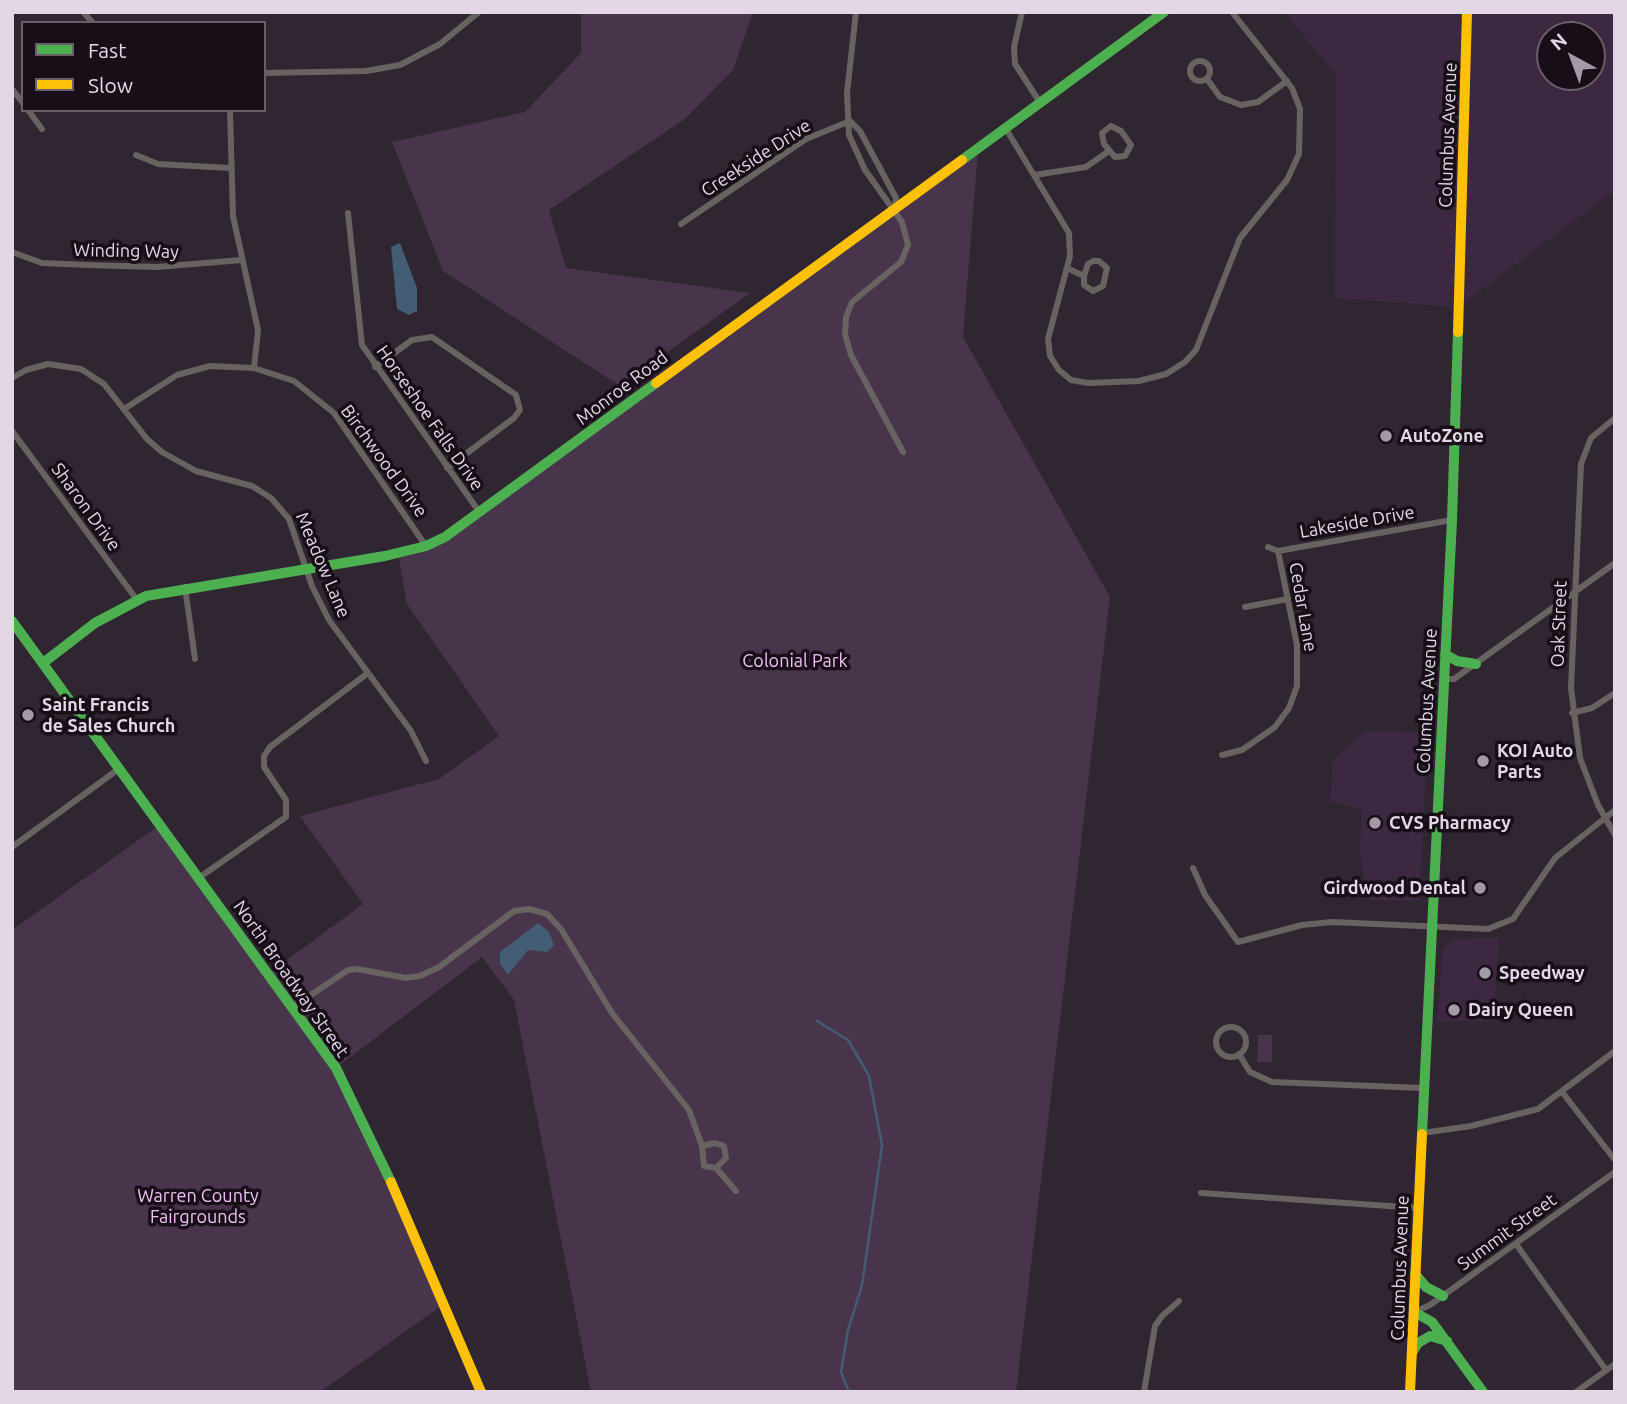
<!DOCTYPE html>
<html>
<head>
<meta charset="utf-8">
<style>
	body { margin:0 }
	#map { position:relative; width:1627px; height:1404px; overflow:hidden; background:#302631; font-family:Ubuntu,sans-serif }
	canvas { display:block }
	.frame { position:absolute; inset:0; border:14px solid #e3d7e5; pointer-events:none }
	.legend { position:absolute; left:21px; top:21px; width:245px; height:91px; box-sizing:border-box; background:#170e18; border:2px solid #695e6a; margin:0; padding:9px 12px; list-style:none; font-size:21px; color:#e3d7e5 }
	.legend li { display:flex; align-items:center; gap:14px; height:35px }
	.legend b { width:35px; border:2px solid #695e6a }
	.north { position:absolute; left:1536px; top:21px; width:70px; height:70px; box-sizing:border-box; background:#170e18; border:2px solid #695e6a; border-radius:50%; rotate:319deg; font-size:19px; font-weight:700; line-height:28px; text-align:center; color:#e3d7e5 }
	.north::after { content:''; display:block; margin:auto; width:24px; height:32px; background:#a499a6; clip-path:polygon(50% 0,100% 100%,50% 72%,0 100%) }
</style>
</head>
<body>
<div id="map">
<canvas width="1627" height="1404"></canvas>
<div class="frame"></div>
<ul class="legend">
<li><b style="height:9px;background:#4caf50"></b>Fast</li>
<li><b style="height:9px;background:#ffc107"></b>Slow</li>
</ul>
<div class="north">N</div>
</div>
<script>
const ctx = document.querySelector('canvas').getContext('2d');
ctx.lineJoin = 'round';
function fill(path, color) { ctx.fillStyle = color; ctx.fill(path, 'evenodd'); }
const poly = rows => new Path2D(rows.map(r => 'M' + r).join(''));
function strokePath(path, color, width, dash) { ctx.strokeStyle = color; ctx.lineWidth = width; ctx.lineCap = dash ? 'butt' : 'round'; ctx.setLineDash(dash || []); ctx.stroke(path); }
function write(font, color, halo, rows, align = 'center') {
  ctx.font = font + ' Ubuntu,sans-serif'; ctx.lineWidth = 7; ctx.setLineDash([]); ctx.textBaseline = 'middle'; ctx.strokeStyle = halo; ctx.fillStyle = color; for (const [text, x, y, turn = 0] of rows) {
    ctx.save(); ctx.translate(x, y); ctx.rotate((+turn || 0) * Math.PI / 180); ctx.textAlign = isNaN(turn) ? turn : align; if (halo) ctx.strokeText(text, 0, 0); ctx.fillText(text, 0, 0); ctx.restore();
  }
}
const built = poly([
	[1284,12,1615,12,1615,191,1458,307,1335,298,1336,75],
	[1550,35,1592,35,1592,77,1550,77],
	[1366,731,1428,732,1419,901,1366,900,1360,848,1362,809,1330,801,1333,759],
	[1499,938,1494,1021,1437,1022,1443,948,1457,939]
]);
const green = poly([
	[581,12,753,12,733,70,685,119,549,210,566,268,750,293,620,386,443,271,392,142,525,112,581,53],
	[978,150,963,337,1110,597,1016,1392,591,1392,514,1000,482,957,336,1068,444,1304,320,1392,12,1392,12,930,161,824,269,973,363,904,300,816,439,779,499,736,407,604,398,553,426,546],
	[1258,1035,1272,1035,1272,1062,1257,1062]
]);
const water = poly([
	[400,243,417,288,417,311,409,315,397,309,391,247],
	[538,923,549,932,554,945,547,952,528,950,508,975,500,964,500,952]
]);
const stream = poly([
	[817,1021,848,1040,869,1076,882,1145,862,1285,848,1330,841,1372,849,1392]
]);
const street = poly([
	[83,12,93,23],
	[856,12,847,93,849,135,865,170,902,222,908,245,901,262,852,302,846,317,845,334,851,355,903,452],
	[1022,12,1014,47,1015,64,1041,104],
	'1190 71a10 10 0 1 1 20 0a10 10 0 1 1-20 0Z',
	[264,73,366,71,400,65,440,44,479,12],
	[1207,79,1220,97,1241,105,1258,102,1287,81],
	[12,89,23,103],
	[28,110,42,129],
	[230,110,233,216,258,330,254,368],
	[850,121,860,131,896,198,895,207],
	[1111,126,1121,131,1131,145,1125,156,1115,157,1104,144,1102,133,1111,126],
	[1006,129,1069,233,1070,256,1048,339,1050,356,1059,370,1071,380,1088,383,1139,381,1166,374,1185,362,1196,350,1240,238,1287,180,1299,154,1300,109,1292,88,1232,12],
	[136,155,158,164,230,168],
	[1035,175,1086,167,1109,151],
	[348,213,362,345,480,513],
	[681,224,806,139,850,121],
	[12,252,42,263,88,265,157,267,242,260],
	[1067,268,1084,276,1084,285,1093,291,1103,286,1107,268,1099,261,1093,261,1088,264,1084,276],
	[375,367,412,340,432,337,516,395,520,410,514,418,447,468],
	[12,378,26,370,48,364,81,369,104,384,147,439,162,452,196,471,252,486,271,498,289,519,312,586,329,620,411,731,426,761],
	[124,409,177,375,210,366,254,368,294,381,334,413,426,546],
	[1615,418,1591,438,1581,464,1571,688,1580,758,1598,805,1615,835],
	[12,431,137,600],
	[1268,547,1278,551,1452,520],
	[185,587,195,659],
	[1245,607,1288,599],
	[1443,679,1454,679,1615,563],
	[1572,713,1592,708,1615,693],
	[1222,755,1242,750,1275,727,1289,708,1297,686,1297,645,1278,551],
	[12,847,120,768],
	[1193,868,1205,895,1238,942,1302,925,1332,922,1488,929,1513,919,1555,858,1615,810],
	[200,877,286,817,286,800,264,767,264,756,270,747,368,673],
	[293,1007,348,970,357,969,406,978,420,976,439,967,514,911,529,909,547,914,561,929,612,1013,689,1110,702,1146,704,1166,716,1168,726,1158,724,1146,715,1143,702,1146],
	'1216 1042a15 15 0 1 1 30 0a15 15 0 1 1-30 0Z',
	[1239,1054,1250,1072,1272,1082,1423,1088],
	[1562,1092,1615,1160],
	[1422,1133,1471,1126,1538,1109,1615,1051],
	[716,1168,736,1191],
	[1201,1193,1418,1208],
	[1516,1244,1606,1370],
	[1414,1312,1430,1305,1615,1172],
	[1144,1392,1155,1326,1162,1316,1179,1301],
	[1576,1392,1615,1364]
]);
const fast = poly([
	[962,160,1164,12],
	[12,621,336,1068,391,1182],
	[1445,654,1457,661,1476,664],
	[43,663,95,623,146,596,385,556,426,546,445,537,656,383],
	[1422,1134,1452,520,1458,332],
	[1415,1274,1426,1287,1443,1296],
	[1414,1312,1432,1322,1483,1392],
	[1412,1353,1418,1343,1430,1336,1447,1341]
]);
const slow = poly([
	[1458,332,1467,12],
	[656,383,962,160],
	[391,1182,481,1392],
	[1410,1392,1422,1134]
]);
const markers = [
	[1386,436,7,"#a499a6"],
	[28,715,7,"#a499a6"],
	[1483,761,7,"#a499a6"],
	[1375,823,7,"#a499a6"],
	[1480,888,7,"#a499a6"],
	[1485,973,7,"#a499a6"],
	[1454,1010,7,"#a499a6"]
];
const streetNames = [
	["Columbus Avenue",1448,135,-88],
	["Creekside Drive",756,158,-33],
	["Winding Way",126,251,1],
	["Monroe Road",622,388,-37],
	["Horseshoe Falls Drive",430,418,55],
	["Birchwood Drive",384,461,54],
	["Sharon Drive",86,507,54],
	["Lakeside Drive",1357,522,-10],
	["Meadow Lane",323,565,67],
	["Cedar Lane",1303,607,80],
	["Oak Street",1559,624,-88],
	["Columbus Avenue",1427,701,-87],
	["North Broadway Street",291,979,55],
	["Summit Street",1507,1232,-36],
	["Columbus Avenue",1400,1268,-88]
];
const poiNames = [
	["AutoZone",1400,436],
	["Saint Francis",42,705],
	["de Sales Church",42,726],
	["KOI Auto",1497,751],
	["Parts",1497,772],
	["CVS Pharmacy",1389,823],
	["Girdwood Dental",1466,888,"right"],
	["Speedway",1499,973],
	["Dairy Queen",1468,1010]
];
const parkNames = [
	["Colonial Park",795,661],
	["Warren County",198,1196],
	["Fairgrounds",198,1217]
];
fill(built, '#3d2841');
fill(green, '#48344b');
fill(water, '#435d75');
strokePath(stream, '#435d75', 2.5);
strokePath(street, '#686361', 6);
strokePath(fast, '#4caf50', 10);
strokePath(slow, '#ffc107', 10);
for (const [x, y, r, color] of markers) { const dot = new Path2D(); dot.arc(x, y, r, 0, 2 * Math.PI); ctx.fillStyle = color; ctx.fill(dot); strokePath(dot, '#170e18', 2.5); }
write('18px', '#e3d7e5', '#170e18', streetNames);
write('bold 18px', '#e3d7e5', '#170e18', poiNames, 'left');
write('18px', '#eec1f4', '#170e18', parkNames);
</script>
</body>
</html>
